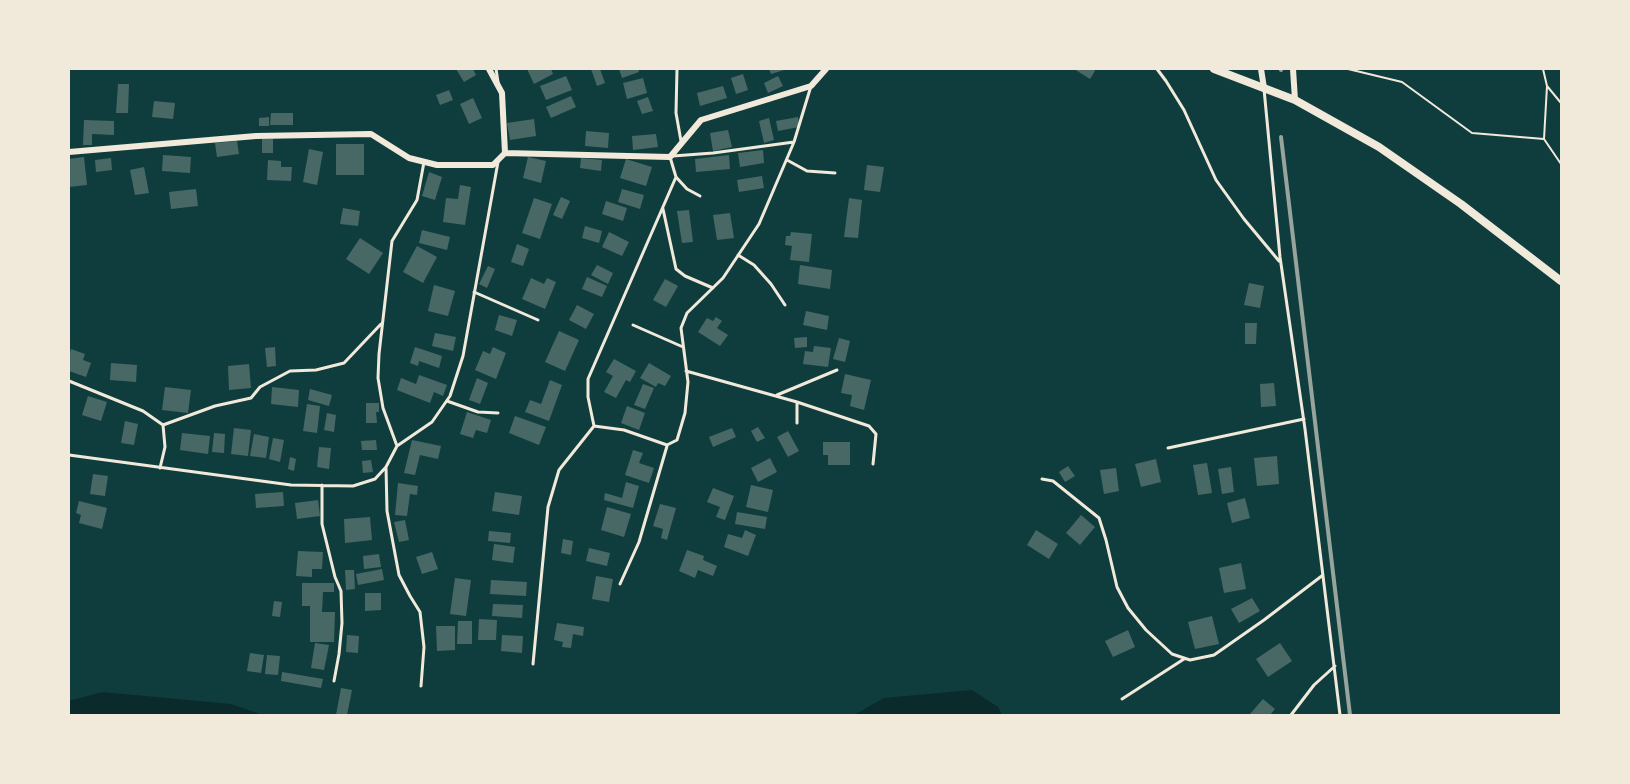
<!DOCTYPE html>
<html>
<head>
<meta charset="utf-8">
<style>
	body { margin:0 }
	#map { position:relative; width:1630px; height:784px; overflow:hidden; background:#0f3d3e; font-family:"Exo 2",sans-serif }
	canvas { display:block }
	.frame { position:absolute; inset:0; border:70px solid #f1e9da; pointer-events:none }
</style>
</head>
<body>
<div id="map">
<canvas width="1630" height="784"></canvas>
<div class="frame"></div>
</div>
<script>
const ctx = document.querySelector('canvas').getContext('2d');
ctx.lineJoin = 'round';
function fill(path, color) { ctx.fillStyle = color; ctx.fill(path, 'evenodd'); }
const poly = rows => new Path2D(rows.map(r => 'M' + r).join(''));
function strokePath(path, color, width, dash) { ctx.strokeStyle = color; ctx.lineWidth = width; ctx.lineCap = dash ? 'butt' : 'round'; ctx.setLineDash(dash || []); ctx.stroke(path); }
const water = poly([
	[972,690,998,707,1002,715,854,715,884,698],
	[102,692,231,704,263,715,69,715,69,701]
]);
const building = poly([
	[456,69,473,69,476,75,464,82],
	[527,69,551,69,553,74,534,84],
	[591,69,600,69,605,83,597,86],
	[619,69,638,69,639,72,622,78],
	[769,69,784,69,784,70,771,74],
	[1074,69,1093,69,1095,71,1090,79],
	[743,74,748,90,736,94,731,78],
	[566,76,572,90,546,100,540,86],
	[778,76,783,86,768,93,764,83],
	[643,78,647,93,627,99,623,83],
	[118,84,129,84,128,113,116,113],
	[723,86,727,98,700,106,697,93],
	[449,90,453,100,440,105,436,95],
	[571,96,576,107,551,118,546,107],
	[648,97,653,111,642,114,637,101],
	[473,98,482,118,469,124,460,104],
	[154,101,175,103,173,119,152,117],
	[271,113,293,113,293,125,270,125],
	[269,117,269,126,259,126,259,118],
	[798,117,799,127,778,131,776,121],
	[769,118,774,140,764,143,759,121],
	[534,119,536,136,510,140,507,123],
	[84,120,114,121,114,135,92,134,92,145,83,145],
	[728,130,732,147,713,151,710,133],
	[586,131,609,133,608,148,585,146],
	[656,134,658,147,633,150,632,136],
	[262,139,273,139,273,153,262,153],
	[237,141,239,154,217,157,215,143],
	[336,144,364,144,364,175,336,175],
	[309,149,323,152,317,185,303,182],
	[763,150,764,163,740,167,738,153],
	[163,155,191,157,190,173,162,171],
	[729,155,730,169,696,172,695,159],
	[84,157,87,185,69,187,69,159],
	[528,157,546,161,541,183,523,178],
	[111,158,112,170,96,172,95,160],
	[581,158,602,160,601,171,580,168],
	[626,159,652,167,646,186,620,178],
	[268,160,281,161,281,167,292,167,291,181,267,180],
	[867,165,884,167,880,192,864,190],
	[144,167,149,193,135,195,130,170],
	[429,172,442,177,435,200,422,196],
	[762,176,764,188,739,192,737,180],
	[460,185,471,187,465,225,443,222,446,198,458,199],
	[196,189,198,206,171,209,169,192],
	[622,189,644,195,640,209,618,202],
	[561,197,570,201,562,219,553,215],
	[534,198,552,204,540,239,522,233],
	[849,198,862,200,858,238,844,237],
	[606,201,627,208,623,221,602,214],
	[343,208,360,211,358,226,340,224],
	[689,210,693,242,682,243,677,211],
	[730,213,734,238,717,240,713,215],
	[585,226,602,231,599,243,582,238],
	[422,230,450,237,447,250,419,243],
	[609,232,629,242,622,256,602,247],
	[791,232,812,234,809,262,790,260,792,246,785,245,786,236,790,236],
	[360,238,383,253,369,274,346,259],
	[517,244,529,249,523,266,511,262],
	[417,246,437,257,423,283,403,272],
	[597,265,613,273,608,284,591,275],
	[800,265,832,270,830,289,798,284],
	[488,266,495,269,487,288,479,284],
	[587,277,607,286,602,297,582,289],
	[531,278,544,284,547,278,556,282,545,309,522,299],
	[665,279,678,286,666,307,653,300],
	[1249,283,1264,286,1260,308,1244,305],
	[434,285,455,291,448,316,428,311],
	[577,305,594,314,586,329,569,320],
	[806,311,829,316,827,330,803,325],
	[499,315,517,320,512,336,495,330],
	[716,317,722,321,717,328,728,335,720,346,698,332,707,318,713,321],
	[1245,323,1257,323,1256,344,1245,344],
	[559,331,579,340,565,371,545,362],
	[435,333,456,337,453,351,432,346],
	[807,337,807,347,795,348,794,338],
	[839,338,850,341,845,362,833,359],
	[814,346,831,348,828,367,803,364,805,351,813,352],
	[275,347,276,366,267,367,265,348],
	[415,347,442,356,439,368,419,361,418,366,410,363],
	[493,347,506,353,496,379,475,370,483,351,490,354],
	[71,349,85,354,83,360,91,363,86,377,69,371,69,355],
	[614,359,636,371,630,382,626,380,616,398,604,392,613,376,606,372],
	[111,363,137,365,136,382,110,380],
	[649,363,671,376,665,386,658,383,656,387,640,378],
	[249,364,251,388,229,390,228,366],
	[845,374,871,380,864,410,850,406,852,395,841,393],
	[419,375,447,385,443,396,434,392,430,403,397,390,401,378,416,384],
	[477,378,488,383,480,404,469,400],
	[550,380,562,385,549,421,525,412,530,400,541,404],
	[1274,383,1276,406,1261,407,1260,384],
	[643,384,654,388,645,409,634,405],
	[165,387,191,390,188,413,162,410],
	[272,387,299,390,298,407,271,404],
	[310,389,332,395,329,406,308,400],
	[88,396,107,402,101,421,82,415],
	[366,403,379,403,379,412,376,412,377,423,366,423],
	[307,404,320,406,317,433,303,431],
	[627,406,645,413,639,430,621,423],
	[467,412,491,420,487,433,476,430,473,438,460,434],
	[327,413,336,415,334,432,324,430],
	[515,416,546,427,539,445,509,433],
	[125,421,138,424,134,445,121,443],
	[758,427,765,438,757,442,751,431],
	[234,428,251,430,248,456,231,454],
	[732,428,736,437,713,447,709,437],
	[788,431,799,451,788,457,777,437],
	[182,433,210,436,208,454,180,450],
	[214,433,225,434,224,453,212,452],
	[254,434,269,437,266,458,250,456],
	[273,438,284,440,280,462,269,459],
	[376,440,377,450,362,450,361,441],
	[412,440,441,446,438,459,420,455,415,475,404,473],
	[823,442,850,442,850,465,828,465,828,455,823,455],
	[319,447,331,448,329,469,317,467],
	[633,450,643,453,639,463,654,468,649,483,625,475],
	[1277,456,1279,484,1257,486,1254,458],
	[290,457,296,459,294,471,288,469],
	[770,458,777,472,758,482,751,468],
	[1156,459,1161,482,1141,487,1135,464],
	[371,460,373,472,363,473,362,461],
	[1207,463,1212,493,1198,495,1193,465],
	[1068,466,1075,476,1065,482,1059,472],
	[1231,467,1234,492,1222,494,1218,469],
	[1116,468,1119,491,1104,494,1100,470],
	[93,474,108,476,105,496,90,494],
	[626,482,639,486,633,508,604,500,605,493,622,498],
	[398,483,418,486,417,495,410,494,407,516,395,515],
	[751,485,773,490,768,512,746,507],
	[713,488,734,496,725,520,716,517,720,507,707,502],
	[283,492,284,506,256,508,255,494],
	[495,492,522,496,519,515,492,511],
	[1245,498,1250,518,1232,523,1227,503],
	[318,500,320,516,297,519,295,503],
	[79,501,107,508,102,529,79,523,81,515,76,513],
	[660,504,676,508,667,540,661,538,663,529,653,526],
	[607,507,631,514,624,537,601,530],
	[737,512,767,517,765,529,735,524],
	[1081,515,1095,527,1080,545,1066,533],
	[370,517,372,540,345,543,344,519],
	[405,520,409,540,399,542,394,522],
	[745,530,756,535,748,556,724,547,728,534,742,538],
	[1036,530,1058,544,1049,559,1027,545],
	[489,531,511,533,510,543,488,541],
	[563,539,573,541,571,555,561,553],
	[494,544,515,547,513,563,492,560],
	[589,548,610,553,607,566,586,561],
	[687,550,704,556,703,560,717,566,713,576,698,570,695,578,679,571],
	[298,551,323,552,322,569,312,569,312,577,296,576],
	[432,552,438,569,422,574,416,557],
	[379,554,381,567,364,569,363,556],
	[1241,563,1246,589,1224,593,1219,568],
	[382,569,384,580,358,585,356,574],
	[345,570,354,570,355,589,346,590],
	[596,576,613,579,609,602,592,599],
	[455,578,471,580,466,616,450,614],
	[491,580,527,582,526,596,490,594],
	[302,583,334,583,334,592,323,592,322,612,335,612,334,642,310,642,310,606,302,606],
	[365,593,381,593,381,610,365,611],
	[1252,598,1260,611,1239,623,1231,609],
	[274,601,282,602,280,617,272,616],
	[493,604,523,605,522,618,492,616],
	[1212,616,1219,644,1195,649,1188,622],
	[479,619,497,620,496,640,478,640],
	[458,621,472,621,472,644,457,644],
	[557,623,584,627,583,636,573,634,571,648,562,647,563,642,554,640],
	[436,626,455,626,455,650,437,651],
	[1128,630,1135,647,1113,657,1105,641],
	[347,635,359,636,358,653,346,652],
	[502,635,523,636,522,653,501,651],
	[315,643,329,645,324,670,311,668],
	[1280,643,1292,661,1268,677,1256,659],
	[250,653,264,655,261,673,247,671],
	[267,655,280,656,278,675,265,674],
	[282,672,323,679,321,688,281,681],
	[341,688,352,690,347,715,336,715],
	[1263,699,1275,709,1270,715,1251,715,1250,714]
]);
const path = poly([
	[1348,69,1402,82,1472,133,1544,139,1561,164],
	[1543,69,1547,86,1561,103],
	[1544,139,1547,86]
]);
const service = poly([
	[496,69,498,82],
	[677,69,676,113,681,141],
	[1157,69,1166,81,1184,110,1216,180,1244,219,1279,261],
	[1264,89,1280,257,1305,429,1340,715],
	[673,156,713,153,794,142],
	[787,160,807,171,835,173],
	[424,162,417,200,392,241,379,354,378,378,383,408,397,446,432,422,450,396,463,356,498,162],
	[676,177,687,189,700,196],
	[663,209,676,269,685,276,713,288],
	[738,255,754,265,771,284,785,305],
	[474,292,538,320],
	[633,325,683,347],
	[686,371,797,402,869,426,876,434,873,464],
	[69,381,143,411,163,425,165,447,160,468],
	[777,395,837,370],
	[447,401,478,412,498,413],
	[797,423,797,402],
	[163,425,215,406,251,398,260,387,290,371,316,370,344,363,381,324],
	[594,426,588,397,588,379,676,177,670,157],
	[1168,448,1304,419],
	[69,455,291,485,353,486,375,479,386,467,397,446],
	[386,467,387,511,399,575,410,596,420,612,424,647,421,686],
	[1042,479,1053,481,1099,518,1106,540,1117,587,1128,608,1146,630,1172,654,1190,660,1214,655,1264,620,1323,575],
	[322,485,322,524,335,577,341,591,342,623,339,654,334,681],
	[620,584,639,542,667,446],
	[533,664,548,507,559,470,594,426,624,430,667,445,677,440,685,413,688,382,681,328,687,313,723,278,759,224,794,142,811,86],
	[1122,699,1184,659],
	[1291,715,1314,685,1335,666]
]);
const minor = poly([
	[489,69,502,93,505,153],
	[1261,69,1264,88],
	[1293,69,1295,100],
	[69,152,256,136,371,134,409,158,437,165,493,165,505,153,670,157,701,120,811,86,826,69]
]);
const tertiary = poly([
	[1214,69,1295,100,1379,147,1461,204,1561,281]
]);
const rail = poly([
	[1281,70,1281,69],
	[1281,137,1350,715]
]);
fill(water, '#0a2a2b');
fill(building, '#486865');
strokePath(path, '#f1e9da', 2);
strokePath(service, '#f1e9da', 3);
strokePath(minor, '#f1e9da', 6);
strokePath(tertiary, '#f1e9da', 8);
strokePath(rail, '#97a49c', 4);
</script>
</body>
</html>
